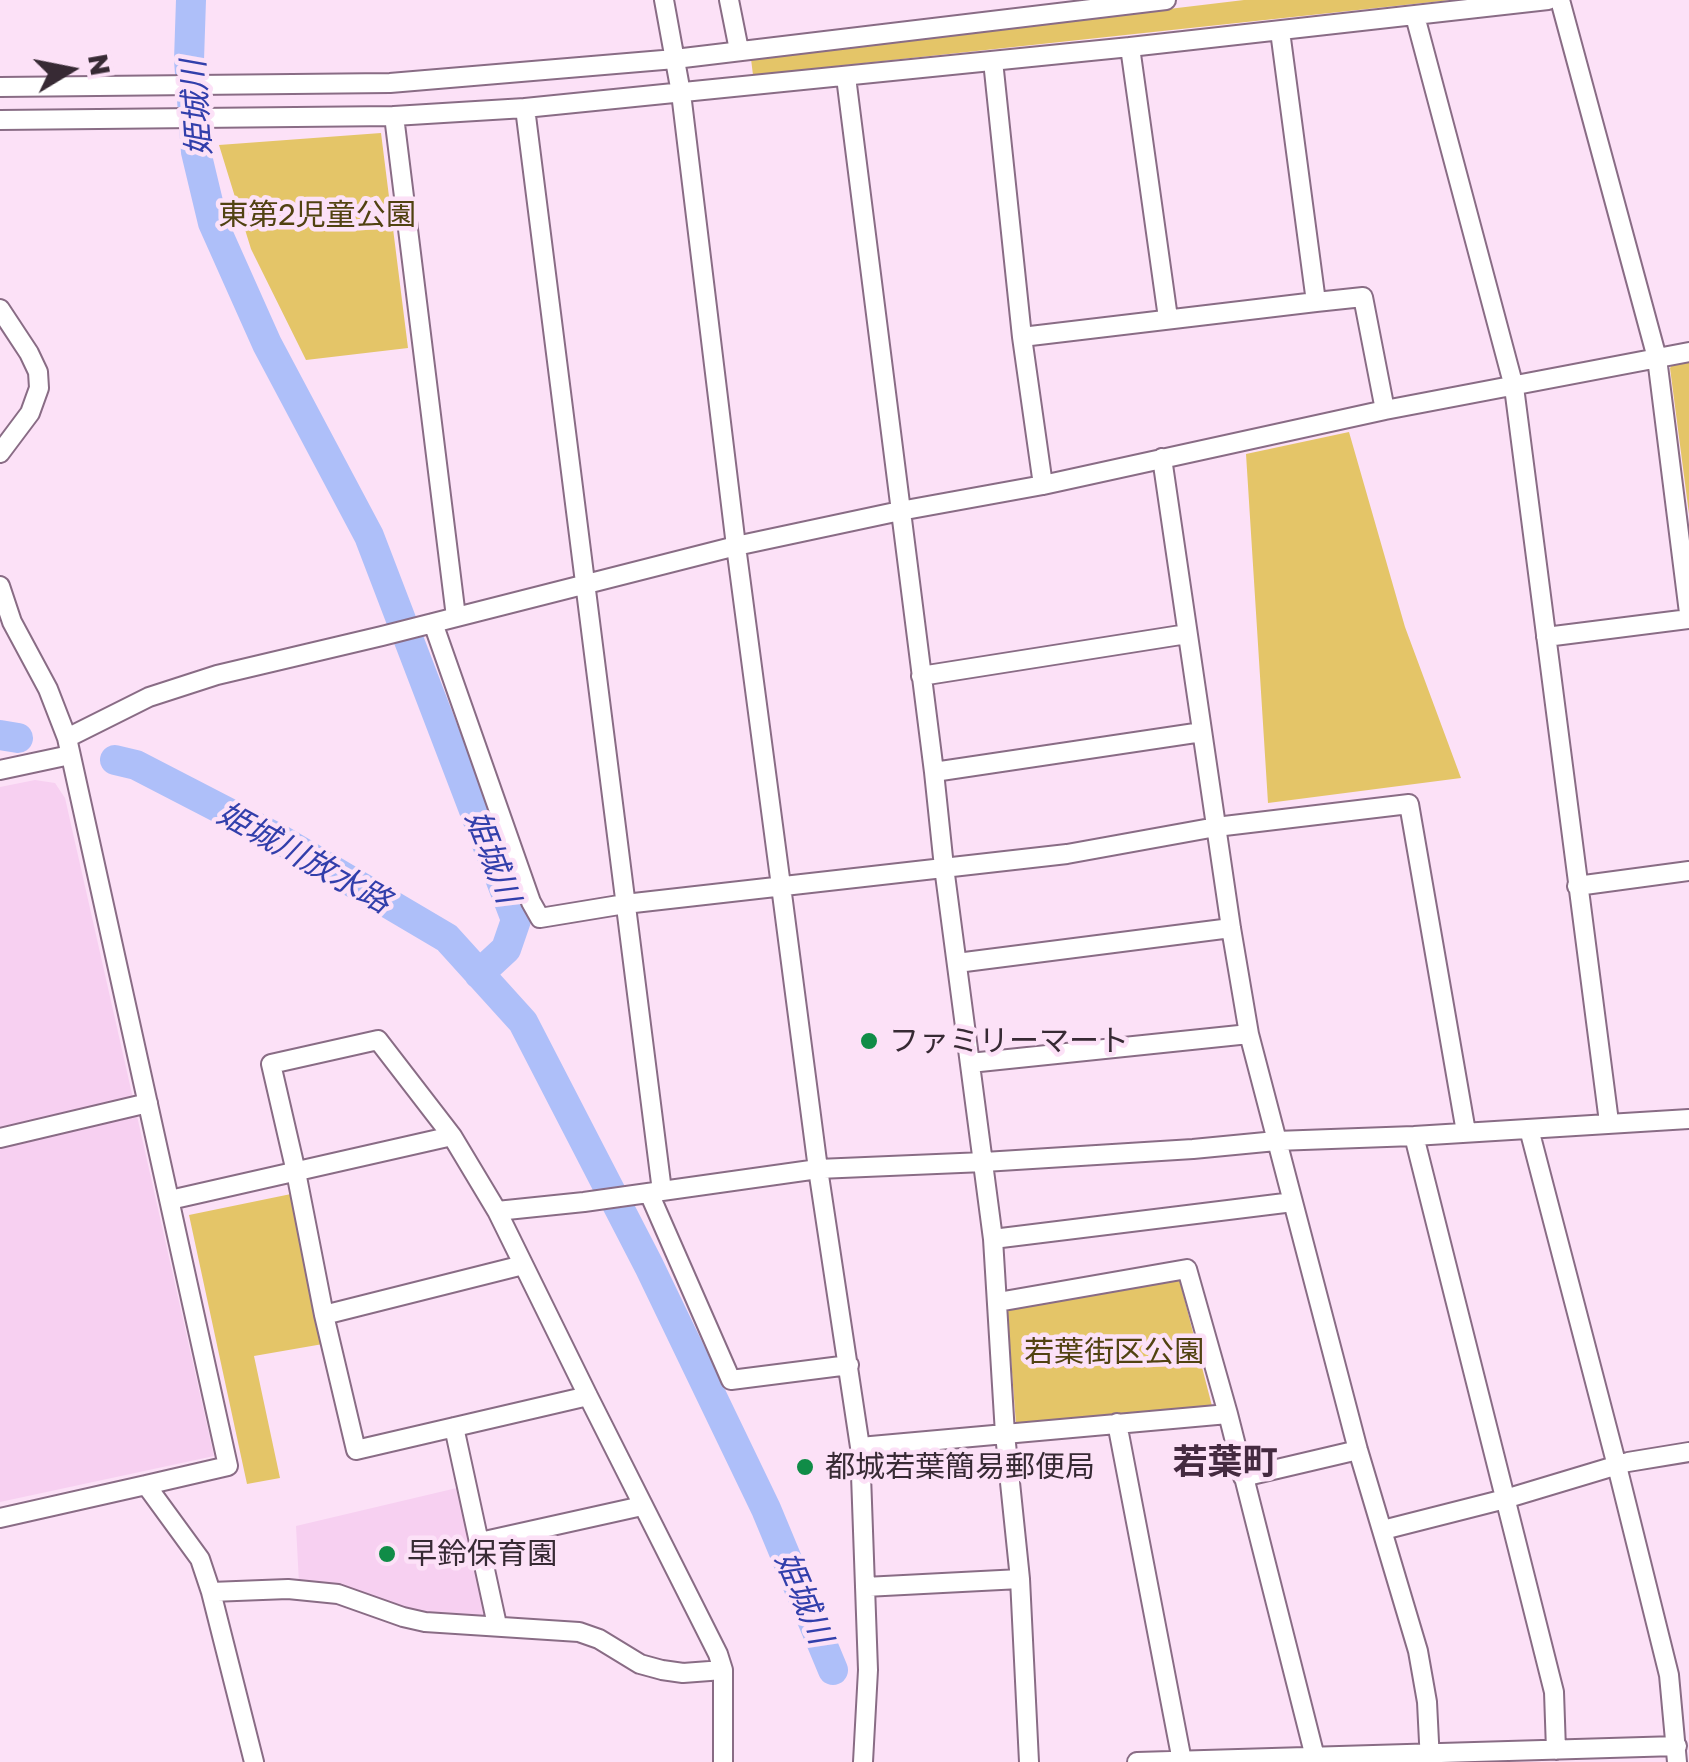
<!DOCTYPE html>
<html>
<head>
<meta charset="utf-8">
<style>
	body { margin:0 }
	#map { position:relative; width:1689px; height:1762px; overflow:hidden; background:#fce1f7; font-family:"Golos Text",sans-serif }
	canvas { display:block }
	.north { position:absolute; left:20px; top:20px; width:100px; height:100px; -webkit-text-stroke:8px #fce1f7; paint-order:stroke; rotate:80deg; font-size:28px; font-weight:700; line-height:40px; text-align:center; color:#372a34 }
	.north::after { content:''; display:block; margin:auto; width:35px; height:45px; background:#372a34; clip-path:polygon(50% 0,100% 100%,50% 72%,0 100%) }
</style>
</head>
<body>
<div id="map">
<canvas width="1689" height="1762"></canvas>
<div class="north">N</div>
</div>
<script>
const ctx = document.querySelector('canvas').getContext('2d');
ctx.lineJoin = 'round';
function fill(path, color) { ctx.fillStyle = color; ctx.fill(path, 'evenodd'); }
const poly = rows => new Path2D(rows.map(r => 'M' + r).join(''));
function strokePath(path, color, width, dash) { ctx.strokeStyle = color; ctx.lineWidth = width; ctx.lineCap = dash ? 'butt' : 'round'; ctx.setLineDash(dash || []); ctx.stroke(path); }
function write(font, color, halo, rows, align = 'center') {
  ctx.font = font + ' "Golos Text","Noto Sans JP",sans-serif'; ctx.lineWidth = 9; ctx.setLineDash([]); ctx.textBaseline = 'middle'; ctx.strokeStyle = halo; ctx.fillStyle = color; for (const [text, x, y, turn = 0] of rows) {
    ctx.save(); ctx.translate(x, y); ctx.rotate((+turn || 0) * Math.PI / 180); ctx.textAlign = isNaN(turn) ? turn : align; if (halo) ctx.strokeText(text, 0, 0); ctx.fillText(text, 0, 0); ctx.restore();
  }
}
const built = poly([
	[35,780,55,783,65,798,214,1456,0,1502,0,787],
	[461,1487,490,1615,427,1615,347,1587,299,1583,296,1526]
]);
const green = poly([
	[1244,0,1451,0,753,75,751,59],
	[381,133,408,348,306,360,251,249,219,145],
	[1689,359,1689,514,1670,368,1674,362],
	[1349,432,1405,627,1461,778,1268,803,1246,454],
	[291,1194,323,1344,254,1356,280,1478,247,1484,189,1215],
	[1179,1278,1212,1406,1016,1424,1007,1307]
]);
const river = poly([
	[191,0,189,60,196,152,213,223,267,344,369,536,516,920,506,949,479,974],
	[0,735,18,738],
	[115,760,136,765,281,840,447,938,523,1022,649,1266,766,1509,833,1670]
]);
const minor = poly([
	[664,0,681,93,736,546,781,886,818,1169,860,1447,868,1670,863,1762],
	[729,0,739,50],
	[1560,0,1657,358,1689,613],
	[1415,16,1514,387,1609,1122],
	[1280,31,1316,302,1363,297,1385,410],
	[1130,47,1168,318],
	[993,61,1022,337,1043,485],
	[846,77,934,772,944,867,993,1239,1005,1434,1020,1579,1029,1762],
	[0,87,390,83,675,59,1166,0],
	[525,108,662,1191],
	[394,116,456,617],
	[0,120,394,116,525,108,1130,47,1548,0],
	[0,309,29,353,38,372,39,388,30,413,0,453],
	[1022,337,1316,302],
	[1162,458,1231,928,1249,1034,1358,1450,1418,1651,1427,1702,1430,1762],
	[0,586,12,622,48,689,67,738,228,1466,146,1485],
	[433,623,531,902,540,918,625,904,1067,854,1216,827,1409,804,1466,1132],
	[1546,637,1689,619],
	[921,676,1187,634],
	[67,738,149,697,217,675,382,636,736,546,900,511,1043,485,1385,410,1689,352],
	[0,770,70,755],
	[934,772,1202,732],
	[1577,886,1689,871],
	[957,963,1231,928],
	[970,1063,1249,1034],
	[1529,1129,1617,1466,1669,1675,1677,1762],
	[1414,1136,1554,1692,1556,1750],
	[0,1138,148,1103],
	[649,1193,731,1380,849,1365],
	[170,1200,452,1136],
	[497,1211,584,1202,818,1169,984,1162,1193,1149,1276,1141,1414,1136,1689,1119],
	[993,1239,1293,1202],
	[998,1302,1187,1269,1228,1414],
	[324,1315,523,1265],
	[588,1396,356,1450,324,1315,296,1172,271,1064,378,1040,452,1136,497,1211,588,1396,718,1654,723,1670,723,1762],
	[1117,1423,1182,1761],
	[454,1427,497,1625],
	[860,1447,1228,1414,1315,1757],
	[1243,1477,1358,1450],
	[0,1518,146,1485,200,1559,211,1592,254,1762],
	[1383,1530,1505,1499,1628,1462,1689,1452],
	[480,1542,642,1506],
	[865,1587,1020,1579],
	[211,1592,288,1589,338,1594,403,1617,425,1622,579,1632,599,1639,640,1664,662,1670,683,1673,723,1670],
	[1137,1762,1677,1746]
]);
const markers = [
	[869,1041,10,"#108c47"],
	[805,1467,10,"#108c47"],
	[387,1554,10,"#108c47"]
];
const parkNames = [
	["東第2児童公園",317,215],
	["若葉街区公園",1114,1352]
];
const poiNames = [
	["ファミリーマート",889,1041],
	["都城若葉簡易郵便局",825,1467],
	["早鈴保育園",407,1554]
];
const waterNames = [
	["姫城川",197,108,-94],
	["姫城川",492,857,69],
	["姫城川放水路",304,858,29],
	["姫城川",803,1598,67]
];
const quarterNames = [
	["若葉町",1225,1463]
];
fill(built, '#f7d0f1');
fill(green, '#e4c568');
strokePath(river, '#aebff9', 30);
strokePath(minor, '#896c85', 22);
strokePath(minor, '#fff', 18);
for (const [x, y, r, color] of markers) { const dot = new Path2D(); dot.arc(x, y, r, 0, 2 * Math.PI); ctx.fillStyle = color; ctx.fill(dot); strokePath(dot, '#fce1f7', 4); }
write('30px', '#514211', '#fce1f7', parkNames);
write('30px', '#372a34', '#fce1f7', poiNames, 'left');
write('italic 32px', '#323fab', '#fce1f7', waterNames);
write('bold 35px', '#442a40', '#fce1f7', quarterNames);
</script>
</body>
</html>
